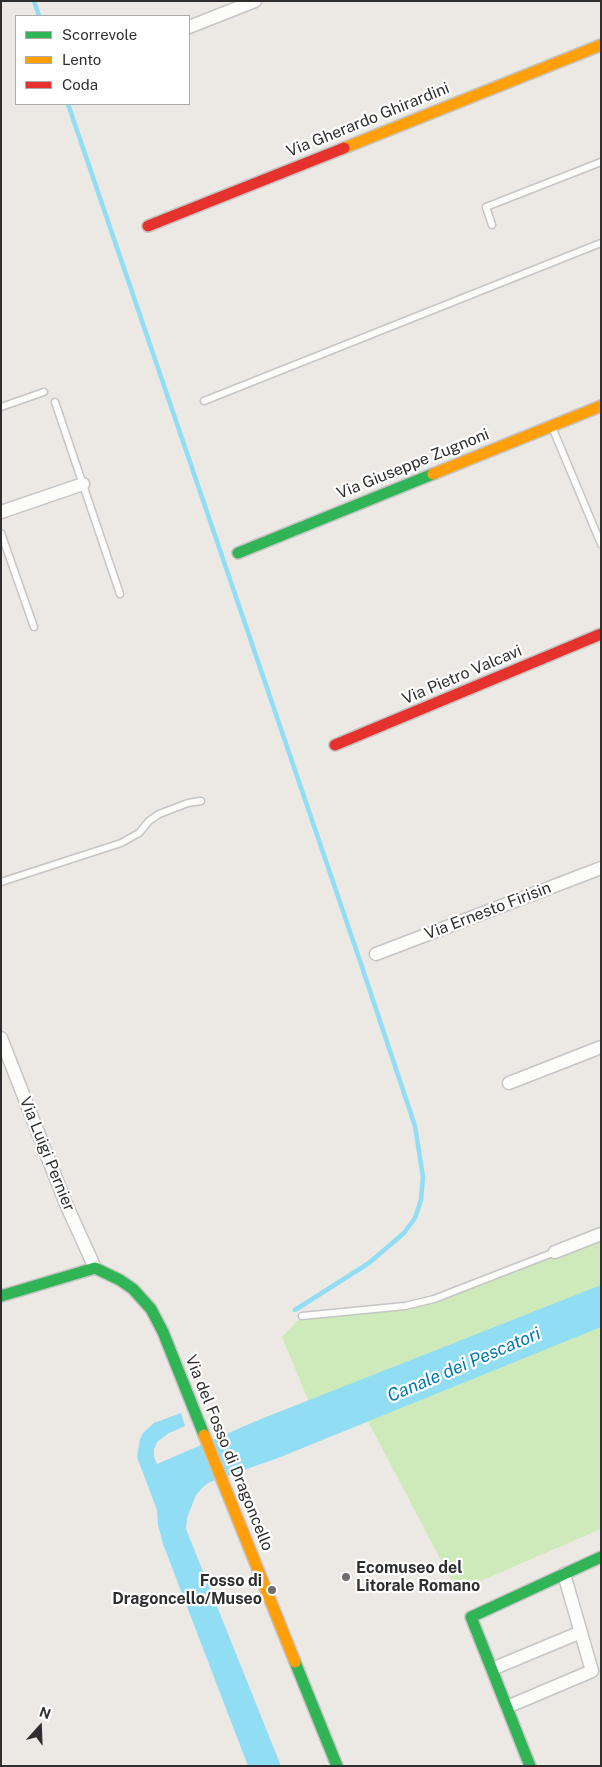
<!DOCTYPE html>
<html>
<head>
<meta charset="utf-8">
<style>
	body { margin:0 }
	#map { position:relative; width:602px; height:1767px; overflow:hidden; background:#ece8e4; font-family:"Public Sans",sans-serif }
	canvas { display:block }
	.frame { position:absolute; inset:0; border:2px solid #2e2e2e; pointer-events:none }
	.legend { position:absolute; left:15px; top:15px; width:175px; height:90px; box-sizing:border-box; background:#fff; border:1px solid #ababab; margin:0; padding:6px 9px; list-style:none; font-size:15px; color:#2e2e2e }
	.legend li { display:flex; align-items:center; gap:10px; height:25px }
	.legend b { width:25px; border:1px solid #ababab }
	.north { position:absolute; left:15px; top:1702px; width:50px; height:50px; -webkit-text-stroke:4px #fff; paint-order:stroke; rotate:20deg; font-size:14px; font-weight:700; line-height:20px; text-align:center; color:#2e2e2e }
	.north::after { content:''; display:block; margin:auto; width:18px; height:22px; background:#2e2e2e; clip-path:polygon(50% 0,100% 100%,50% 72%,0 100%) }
</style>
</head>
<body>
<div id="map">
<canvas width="602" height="1767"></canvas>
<div class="frame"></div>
<ul class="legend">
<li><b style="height:6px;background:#30b455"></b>Scorrevole</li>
<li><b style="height:6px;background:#ff9f0a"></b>Lento</li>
<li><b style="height:6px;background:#e5322d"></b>Coda</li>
</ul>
<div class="north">N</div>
</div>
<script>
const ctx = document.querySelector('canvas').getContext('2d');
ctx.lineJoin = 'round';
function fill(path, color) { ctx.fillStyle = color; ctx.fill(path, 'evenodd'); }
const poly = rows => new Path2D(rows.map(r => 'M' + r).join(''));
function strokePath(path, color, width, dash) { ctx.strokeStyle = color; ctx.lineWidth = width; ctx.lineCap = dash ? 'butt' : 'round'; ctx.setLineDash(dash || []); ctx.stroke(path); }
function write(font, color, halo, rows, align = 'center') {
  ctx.font = font + ' "Public Sans",sans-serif'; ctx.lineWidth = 4.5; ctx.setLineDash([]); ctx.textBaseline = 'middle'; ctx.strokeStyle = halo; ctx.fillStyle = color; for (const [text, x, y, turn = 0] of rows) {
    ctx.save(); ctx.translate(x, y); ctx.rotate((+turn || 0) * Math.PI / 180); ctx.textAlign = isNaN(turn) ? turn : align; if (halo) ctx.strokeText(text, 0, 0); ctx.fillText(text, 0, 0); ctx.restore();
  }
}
const green = poly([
	[601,1234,601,1529,457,1591,361,1408,319,1426,282,1337,302,1316,405,1306]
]);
const water = poly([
	[601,1285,601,1327,278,1458,210,1482,204,1486,196,1495,187,1518,186,1529,281,1766,248,1766,163,1544,158,1525,157,1510,137,1457,140,1439,143,1433,154,1423,181,1413,185,1426,169,1433,157,1442,154,1449,154,1457,157,1464,261,1419]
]);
const stream = poly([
	[34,1,39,16],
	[68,104,360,961,415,1126,423,1177,421,1200,415,1218,404,1233,369,1263,295,1310]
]);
const lane = poly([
	[492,225,486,207,601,162],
	[204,401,601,243],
	[55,402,120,594],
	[1,407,44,392],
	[552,427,601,544],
	[1,533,34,627],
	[1,882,121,843,139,833,149,821,159,814,188,803,201,801],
	[302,1316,405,1306,434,1299,555,1252]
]);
const street = poly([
	[189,27,255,1],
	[1,512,83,484],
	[376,954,601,868],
	[1,1038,66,1204,95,1268],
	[509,1083,601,1047],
	[555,1252,601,1234],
	[492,1669,581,1632],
	[507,1707,592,1671,564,1574]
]);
const fast = poly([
	[238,553,433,474],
	[1,1296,95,1268,120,1280,133,1289,151,1309,163,1332,204,1435],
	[295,1662,337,1766],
	[530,1766,471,1617,601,1557]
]);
const slow = poly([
	[344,148,601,45],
	[433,474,601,406],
	[204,1435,295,1662]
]);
const jam = poly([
	[148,226,344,148],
	[335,745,601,634]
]);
const markers = [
	[346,1577,5,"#706f6e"],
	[272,1590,5,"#706f6e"]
];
const streetNames = [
	["Via Gherardo Ghirardini",368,120,-22],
	["Via Giuseppe Zugnoni",413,464,-22],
	["Via Pietro Valcavi",462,675,-23],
	["Via Ernesto Firisin",488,911,-21],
	["Via Luigi Pernier",47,1154,68],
	["Via del Fosso di Dragoncello",229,1453,68]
];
const poiNames = [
	["Ecomuseo del",356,1568],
	["Litorale Romano",356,1586],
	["Fosso di",262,1581,"right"],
	["Dragoncello/Museo",262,1599,"right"]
];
const waterNames = [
	["Canale dei Pescatori",464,1365,-23]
];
fill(green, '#cfeaba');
fill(water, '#91def4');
strokePath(stream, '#91def4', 4.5);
strokePath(lane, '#c6c5c5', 9);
strokePath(street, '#c6c5c5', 15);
strokePath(fast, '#c6c5c5', 14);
strokePath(slow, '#c6c5c5', 14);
strokePath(jam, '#c6c5c5', 14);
strokePath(lane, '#fcfcfb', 6);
strokePath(street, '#fcfcfb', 12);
strokePath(fast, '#30b455', 11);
strokePath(slow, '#ff9f0a', 11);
strokePath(jam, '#e5322d', 11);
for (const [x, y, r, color] of markers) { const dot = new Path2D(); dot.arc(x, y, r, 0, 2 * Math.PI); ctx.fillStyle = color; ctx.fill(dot); strokePath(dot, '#fff', 2); }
write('16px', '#2e2e2e', '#fff', streetNames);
write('bold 16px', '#2e2e2e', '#fff', poiNames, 'left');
write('italic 18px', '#007ab0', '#fff', waterNames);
</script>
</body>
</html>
